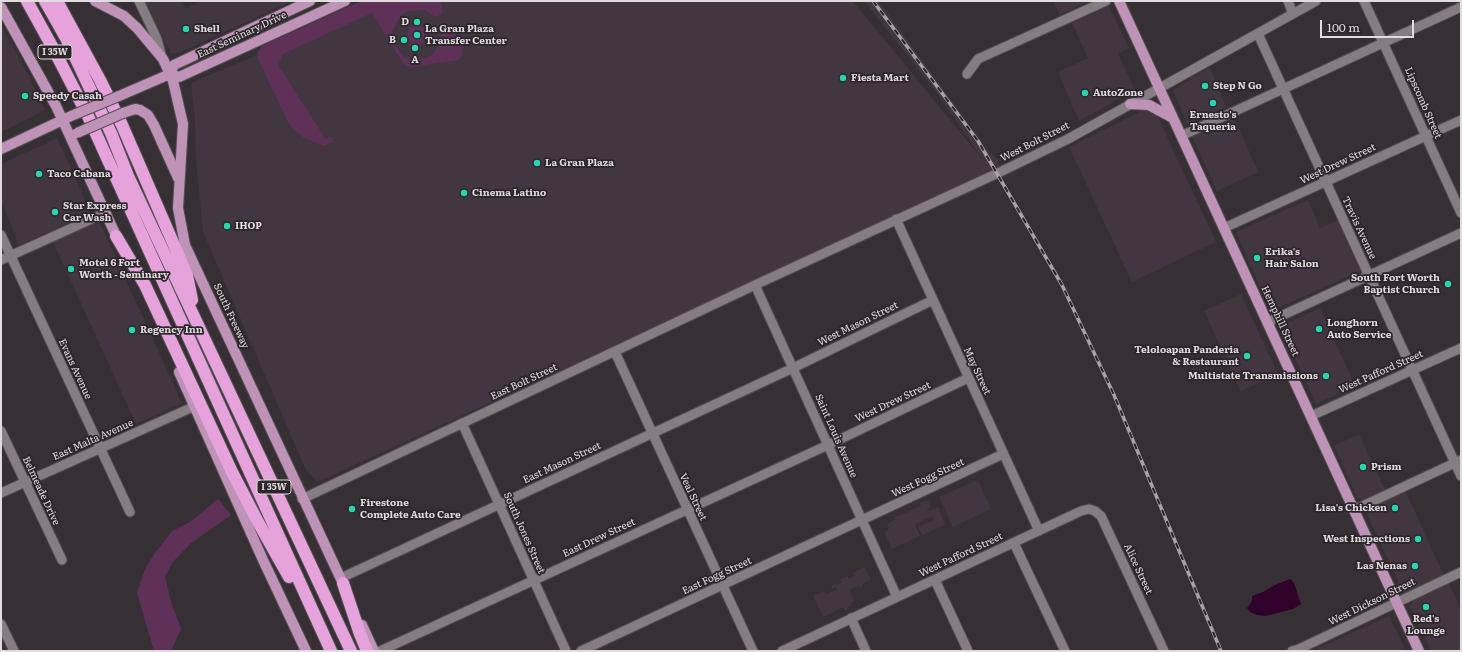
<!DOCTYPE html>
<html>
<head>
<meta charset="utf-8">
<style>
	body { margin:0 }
	#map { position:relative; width:1462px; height:652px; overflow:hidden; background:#363035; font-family:Literata,serif }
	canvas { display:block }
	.frame { position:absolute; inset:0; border:2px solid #e0dbdf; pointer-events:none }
	.scale { position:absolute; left:1320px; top:20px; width:94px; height:18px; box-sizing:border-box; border:2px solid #e0dbdf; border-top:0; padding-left:5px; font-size:12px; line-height:14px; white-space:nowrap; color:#e0dbdf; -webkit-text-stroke:3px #2c262b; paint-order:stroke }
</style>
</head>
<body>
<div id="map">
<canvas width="1462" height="652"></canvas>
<div class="frame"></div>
<div class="scale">100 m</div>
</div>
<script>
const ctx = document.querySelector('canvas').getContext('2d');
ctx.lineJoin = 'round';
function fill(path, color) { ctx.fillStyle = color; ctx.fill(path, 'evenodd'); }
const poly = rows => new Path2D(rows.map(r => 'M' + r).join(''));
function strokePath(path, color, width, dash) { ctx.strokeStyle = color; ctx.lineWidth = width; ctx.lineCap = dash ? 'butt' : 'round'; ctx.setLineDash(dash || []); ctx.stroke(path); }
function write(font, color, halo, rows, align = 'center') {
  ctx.font = font + ' Literata,serif'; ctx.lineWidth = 3.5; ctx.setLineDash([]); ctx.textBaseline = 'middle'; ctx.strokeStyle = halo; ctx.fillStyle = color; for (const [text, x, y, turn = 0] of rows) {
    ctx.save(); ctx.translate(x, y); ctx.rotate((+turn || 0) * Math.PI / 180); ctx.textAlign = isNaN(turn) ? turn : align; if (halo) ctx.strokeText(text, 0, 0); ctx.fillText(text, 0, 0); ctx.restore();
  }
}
const built = poly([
	[144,1,182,1,186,8,201,1,292,1,179,53,171,53],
	[384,1,853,1,986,164,934,89,864,1,879,1,985,147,998,160,999,166,871,227,318,482,306,470,203,232,196,161,195,119,191,83],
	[1053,1,1089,1,1060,15],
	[1109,6,1129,48,1118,54,1135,90,1079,121,1058,72,1088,58,1072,23],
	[1,25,27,72,45,110,1,132],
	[1210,67,1226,107,1187,124,1173,90],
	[1144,110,1156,113,1216,242,1132,282,1069,147],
	[1234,117,1258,172,1217,191,1192,136],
	[57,138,91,213,19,245,1,200,1,164],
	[1308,200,1320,228,1339,220,1361,271,1278,308,1275,301,1268,305,1236,232],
	[99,221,182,403,136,424,53,242],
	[1241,294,1278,374,1241,391,1204,311],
	[1320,308,1355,386,1316,404,1281,326],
	[1359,434,1385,490,1364,500,1357,498,1334,446],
	[978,480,991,509,953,527,939,497],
	[1405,490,1444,576,1407,593,1403,592,1365,510],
	[928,500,931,507,927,509,928,510,930,511,938,507,945,525,922,535,918,527,934,520,932,516,915,524,920,536,892,549,884,532,889,529,887,524,895,520,894,518,921,506,920,503],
	[865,567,871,579,863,584,863,586,860,588,858,586,849,590,854,599,853,600,854,602,851,603,852,605,848,607,849,609,845,611,843,607,823,617,813,596,824,591,826,594,837,590,836,587,832,589,831,586,836,584,837,585,841,583,840,579,848,576,849,579,854,576,853,573],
	[1449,583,1461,611,1461,651,1431,651,1410,606,1413,600],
	[1389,616,1406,651,1312,651]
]);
const green = poly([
	[361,1,440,1,443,11,441,15,438,16,434,16,425,10,408,11,402,14,391,33,393,41,402,55,405,58,409,59,427,58,434,53,441,40,442,29,443,27,449,24,451,26,462,48,462,54,459,60,410,67,407,66,403,63,372,13,283,54,278,65,325,138,327,139,328,137,333,138,332,142,324,146,304,138,290,126,258,59,258,52,262,46],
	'407 35a10 10 0 1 1 20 0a10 10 0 1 1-20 0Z',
	[218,499,231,515,190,544,173,562,165,576,171,602,181,629,171,651,154,651,137,593,145,569,155,553,172,531,190,522]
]);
const water = poly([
	[1290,579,1294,583,1301,604,1293,609,1265,616,1257,615,1250,612,1247,608,1252,601,1252,596,1263,592,1275,585]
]);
const minor = poly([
	[139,1,157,39,162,58],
	[1288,1,1293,14],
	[1364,1,1461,213],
	[1258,34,1461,476],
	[967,74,978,59,1106,1],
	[1181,136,1461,7],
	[896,219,1039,531],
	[1224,228,1461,120],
	[1,235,130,512],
	[1,260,105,213],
	[755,285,897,597],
	[1268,322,1461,233],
	[615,352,753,651],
	[1311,416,1461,348],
	[462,423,566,651],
	[1,431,62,560],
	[1,493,195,406],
	[302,499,755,285,998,173,1068,139,1316,1],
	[1354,510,1461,460],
	[1014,543,1065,651],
	[341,578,793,368,933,300],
	[935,580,968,651],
	[851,618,866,651],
	[1,624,14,651],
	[380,651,828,445,968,378],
	[581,651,1003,454],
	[782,651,1081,511,1089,509,1095,511,1101,516,1164,651],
	[1292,651,1299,649,1461,572]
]);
const major = poly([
	[95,1,124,16,137,28,163,59,173,81,183,124,178,208,185,245,346,590],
	[1119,1,1419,651],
	[1,7,56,106,119,242],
	[170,74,179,77,345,1],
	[119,96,170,74,174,65,310,1],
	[1130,104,1149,105,1173,118],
	[123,113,135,109,140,110,148,115,154,125,178,178],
	[1,149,69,117],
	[179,372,263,560,306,651],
	[362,625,374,651]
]);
const highway = poly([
	[27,1,54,50,88,116,331,651],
	[45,1,66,38,111,133,128,176,351,651],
	[57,1,100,80,122,125,187,275,192,300],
	[116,236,145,285,232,472,258,522,289,577],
	[343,583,360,634,367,651]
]);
const rail = poly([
	[873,1,978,141,1062,285,1114,395,1221,651]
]);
const majorBridge = poly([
	[71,116,119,96],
	[77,133,123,113]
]);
const markers = [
	[417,22,4,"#29d5ac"],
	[186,29,4,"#29d5ac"],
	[417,35,4,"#29d5ac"],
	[404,40,4,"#29d5ac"],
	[415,48,4,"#29d5ac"],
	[843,78,4,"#29d5ac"],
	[1205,86,4,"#29d5ac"],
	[1085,93,4,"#29d5ac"],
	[25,96,4,"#29d5ac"],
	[1213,103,4,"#29d5ac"],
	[537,163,4,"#29d5ac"],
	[39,174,4,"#29d5ac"],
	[464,193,4,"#29d5ac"],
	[55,212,4,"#29d5ac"],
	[227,226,4,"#29d5ac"],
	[1257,258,4,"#29d5ac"],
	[71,269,4,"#29d5ac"],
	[1448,284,4,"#29d5ac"],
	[1319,329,4,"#29d5ac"],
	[132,330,4,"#29d5ac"],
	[1247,356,4,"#29d5ac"],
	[1326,376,4,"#29d5ac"],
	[1363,467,4,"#29d5ac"],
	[1395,508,4,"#29d5ac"],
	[352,509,4,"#29d5ac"],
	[1418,539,4,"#29d5ac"],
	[1415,566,4,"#29d5ac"],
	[1426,607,4,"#29d5ac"]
];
const shields = [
	[55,52,34],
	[274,487,34]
];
const shieldNames = [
	["I 35W",55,52],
	["I 35W",274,487]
];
const poiNames = [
	["D",409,22,"right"],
	["Shell",194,29],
	["La Gran Plaza",425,29],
	["Transfer Center",425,41],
	["B",396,40,"right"],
	["A",415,60,"center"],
	["Fiesta Mart",851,78],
	["Step N Go",1213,86],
	["AutoZone",1093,93],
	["Speedy Casah",33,96],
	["Ernesto's",1213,115,"center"],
	["Taqueria",1213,127,"center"],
	["La Gran Plaza",545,163],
	["Taco Cabana",47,174],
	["Cinema Latino",472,193],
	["Star Express",63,206],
	["Car Wash",63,218],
	["IHOP",235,226],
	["Erika's",1265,252],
	["Hair Salon",1265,264],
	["Motel 6 Fort",79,263],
	["Worth - Seminary",79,275],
	["South Fort Worth",1440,278,"right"],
	["Baptist Church",1440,290,"right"],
	["Longhorn",1327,323],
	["Auto Service",1327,335],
	["Regency Inn",140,330],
	["Teloloapan Panderia",1239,350,"right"],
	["& Restaurant",1239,362,"right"],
	["Multistate Transmissions",1318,376,"right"],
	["Prism",1371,467],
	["Firestone",360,503],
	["Complete Auto Care",360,515],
	["Lisa's Chicken",1387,508,"right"],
	["West Inspections",1410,539,"right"],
	["Las Nenas",1407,566,"right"],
	["Red's",1426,619,"center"],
	["Lounge",1426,631,"center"]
];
const streetNames = [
	["East Seminary Drive",242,35,-25],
	["Lipscomb Street",1423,103,66],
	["West Bolt Street",1035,142,-27],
	["West Drew Street",1338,164,-25],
	["Travis Avenue",1359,228,65],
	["South Freeway",231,316,65],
	["Hemphill Street",1280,321,65],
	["West Mason Street",858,324,-26],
	["Evans Avenue",75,369,65],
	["May Street",977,371,65],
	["West Pafford Street",1381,372,-24],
	["East Bolt Street",524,382,-25],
	["West Drew Street",893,402,-25],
	["Saint Louis Avenue",836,436,66],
	["East Malta Avenue",93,440,-24],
	["East Mason Street",562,463,-25],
	["West Fogg Street",928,478,-25],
	["Belmeade Drive",41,491,65],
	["Veal Street",693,497,65],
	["South Jones Street",524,533,66],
	["East Drew Street",599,538,-25],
	["West Pafford Street",961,555,-25],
	["Alice Street",1138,569,65],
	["East Fogg Street",717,576,-25],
	["West Dickson Street",1372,602,-26]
];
fill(built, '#423640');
fill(green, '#5f3158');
fill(water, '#2f012b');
strokePath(minor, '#544f53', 11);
strokePath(major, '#544f53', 12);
strokePath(highway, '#544f53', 14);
strokePath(minor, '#857d83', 9);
strokePath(major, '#bf93b7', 10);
strokePath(highway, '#e6a2da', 12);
strokePath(rail, '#a8a2a7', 3.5);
strokePath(rail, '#2c262b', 2, [6]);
strokePath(majorBridge, '#544f53', 12, []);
strokePath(majorBridge, '#bf93b7', 10);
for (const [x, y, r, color] of markers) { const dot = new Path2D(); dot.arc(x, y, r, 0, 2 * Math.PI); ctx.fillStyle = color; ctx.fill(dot); strokePath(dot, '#2c262b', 1.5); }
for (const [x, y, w] of shields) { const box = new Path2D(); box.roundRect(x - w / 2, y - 7, w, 14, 3); ctx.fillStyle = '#2c262b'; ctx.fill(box); strokePath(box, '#e0dbdf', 1); }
write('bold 9px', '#e0dbdf', null, shieldNames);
write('bold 10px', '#e0dbdf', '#2c262b', poiNames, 'left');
write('10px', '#e0dbdf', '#2c262b', streetNames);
</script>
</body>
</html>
